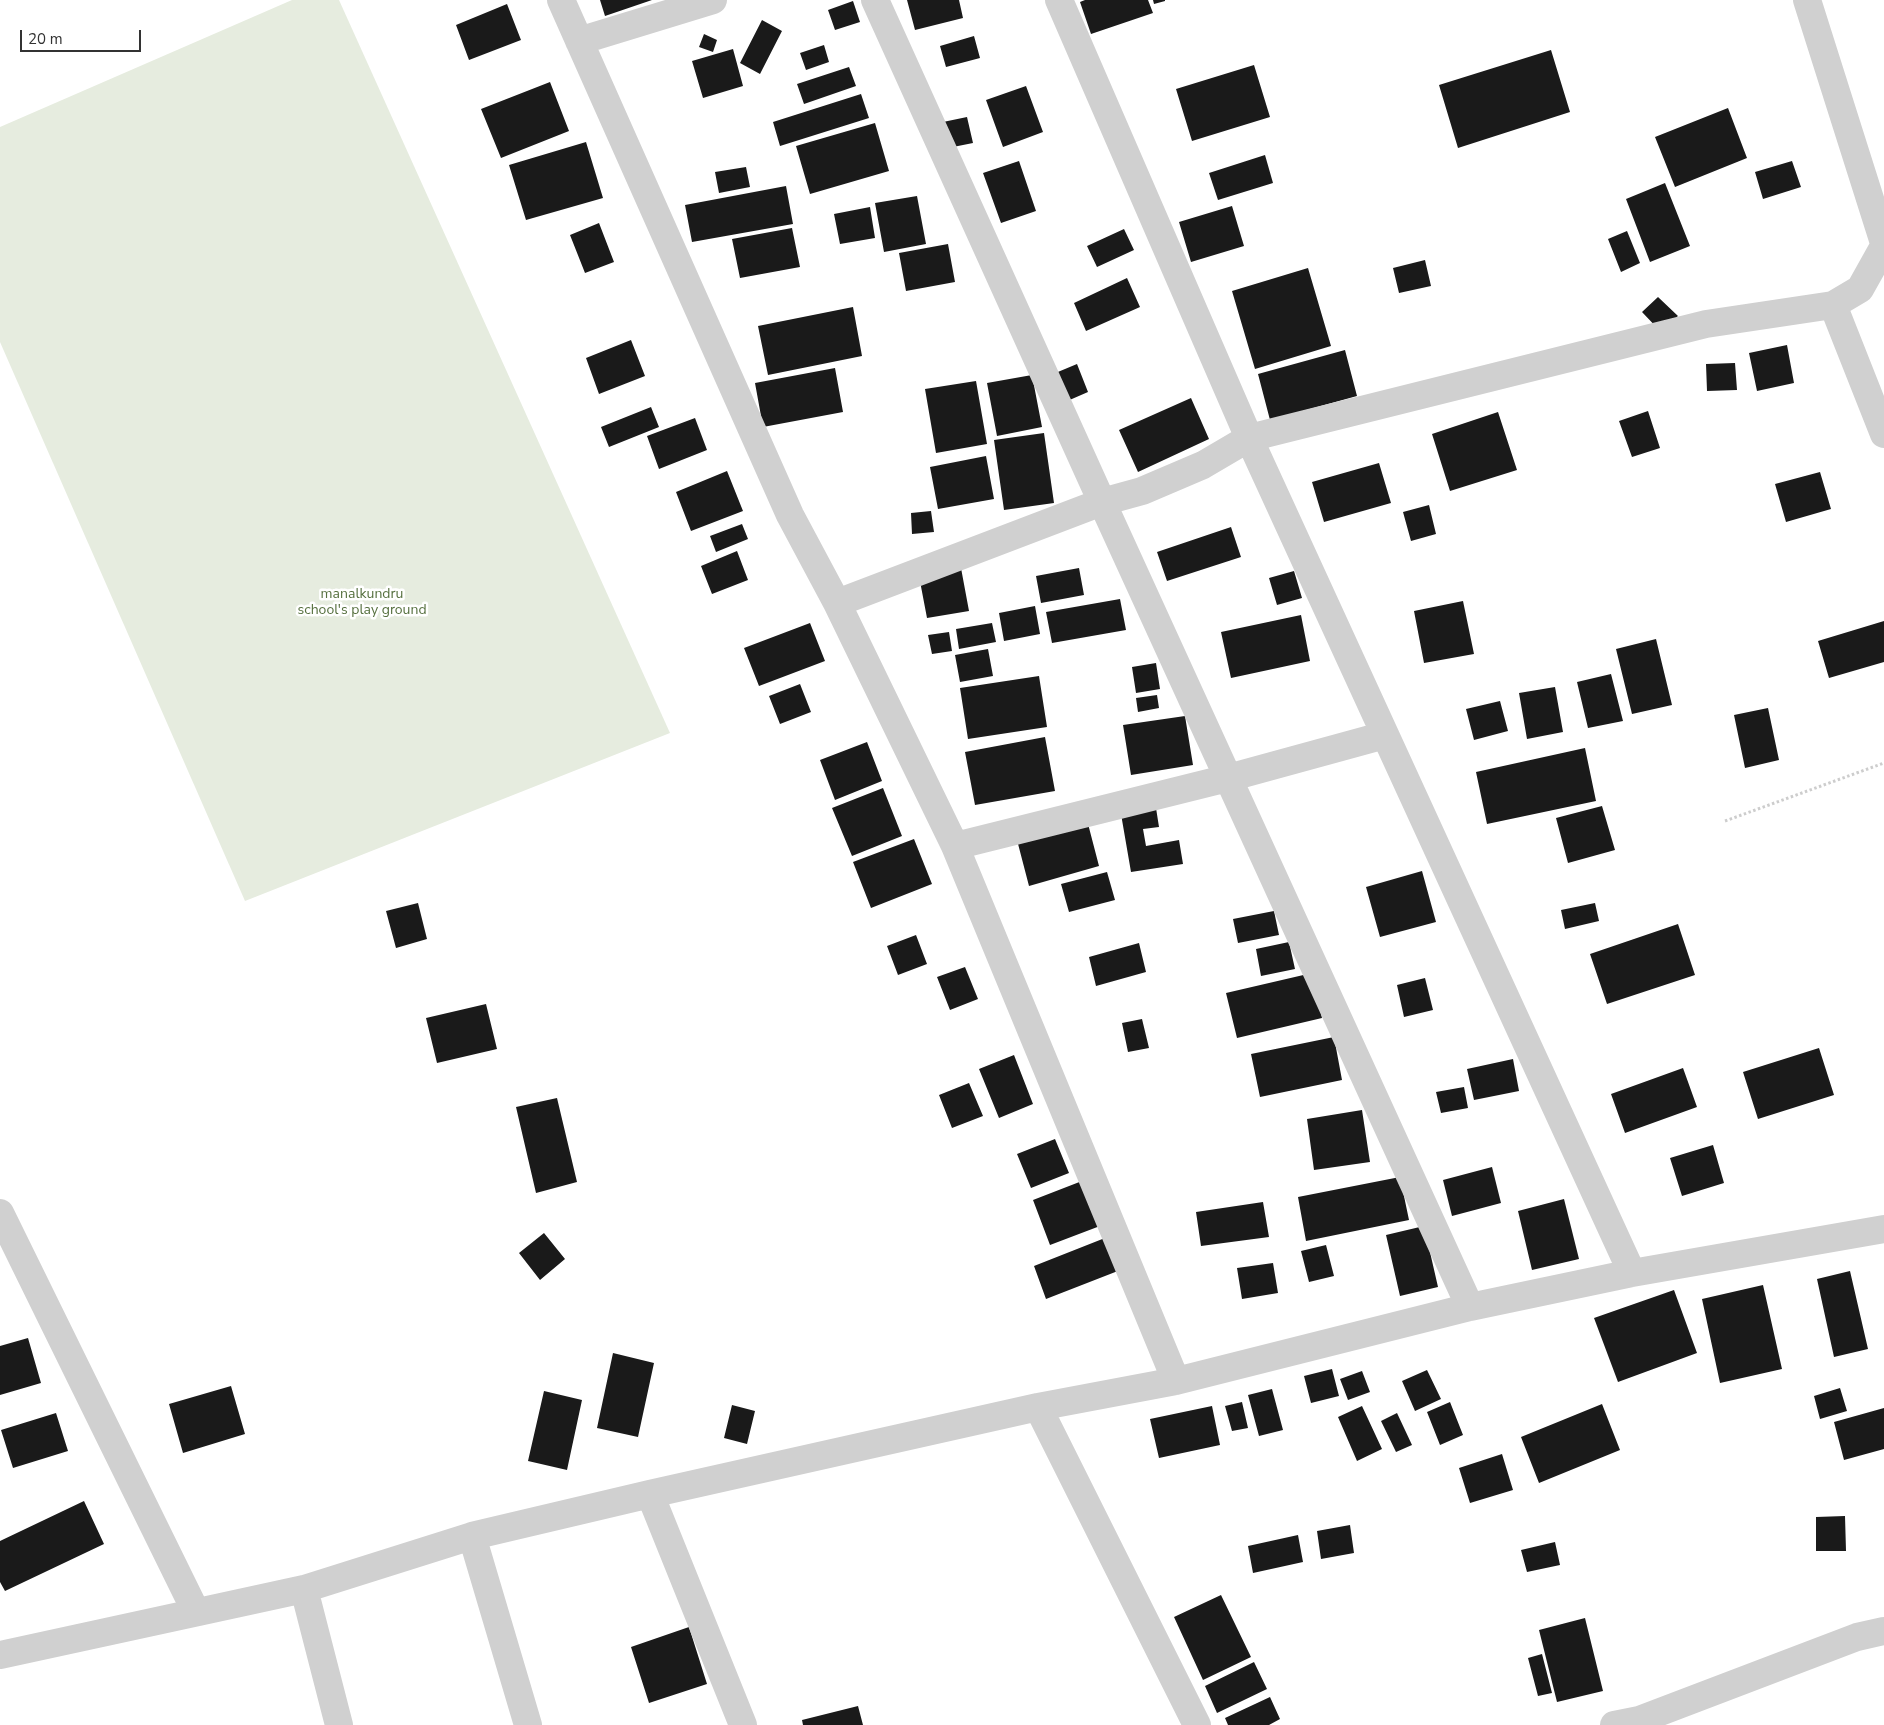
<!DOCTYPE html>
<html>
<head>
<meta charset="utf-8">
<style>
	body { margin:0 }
	#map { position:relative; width:1884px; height:1725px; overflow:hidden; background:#fff; font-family:"Nunito Sans",sans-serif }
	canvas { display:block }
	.scale { position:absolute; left:20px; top:30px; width:121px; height:22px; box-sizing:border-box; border:2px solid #333; border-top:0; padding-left:6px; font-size:15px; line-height:18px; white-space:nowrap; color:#333; -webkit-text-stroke:4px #fff; paint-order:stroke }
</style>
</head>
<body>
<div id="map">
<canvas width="1884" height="1725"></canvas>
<div class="scale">20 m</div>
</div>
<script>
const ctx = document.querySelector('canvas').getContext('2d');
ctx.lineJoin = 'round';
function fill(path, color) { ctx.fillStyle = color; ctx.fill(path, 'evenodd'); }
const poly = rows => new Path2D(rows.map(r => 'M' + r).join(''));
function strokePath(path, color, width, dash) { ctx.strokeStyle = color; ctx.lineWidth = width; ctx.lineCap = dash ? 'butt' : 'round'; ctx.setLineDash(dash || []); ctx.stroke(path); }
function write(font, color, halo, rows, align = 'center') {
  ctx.font = font + ' "Nunito Sans",sans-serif'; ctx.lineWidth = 5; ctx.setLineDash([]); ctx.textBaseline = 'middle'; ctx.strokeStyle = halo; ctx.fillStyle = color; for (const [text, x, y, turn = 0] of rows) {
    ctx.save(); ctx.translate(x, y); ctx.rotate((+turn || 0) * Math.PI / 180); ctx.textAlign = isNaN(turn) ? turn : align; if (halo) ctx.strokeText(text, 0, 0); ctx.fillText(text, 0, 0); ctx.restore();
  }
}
const green = poly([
	[292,0,339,0,670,733,245,901,0,342,0,127]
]);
const building = poly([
	[600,0,652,0,605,16],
	[907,0,959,0,963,18,915,30],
	[1085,0,1148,0,1153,13,1091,34,1080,2],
	[1153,0,1165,0,1165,1,1154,4],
	[853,1,860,22,835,30,828,10],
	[507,4,521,40,469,60,456,25],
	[762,20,782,31,760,74,740,63],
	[704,34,717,40,713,52,699,47],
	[974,36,980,58,946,67,940,46],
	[824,45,829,62,806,70,800,53],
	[733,49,743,86,703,98,692,61],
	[1551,50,1570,112,1458,148,1439,85],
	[1254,65,1270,117,1192,141,1176,89],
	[849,67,856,86,804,104,797,84],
	[550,82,569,131,501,158,481,109],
	[1026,86,1043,132,1003,147,986,100],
	[861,94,869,118,780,146,773,122],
	[1728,108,1747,158,1675,187,1655,137],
	[967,117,973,143,948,148,943,122],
	[875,123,889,171,810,194,796,146],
	[586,142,603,198,526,220,509,165],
	[1265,155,1273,183,1218,200,1209,173],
	[1019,161,1036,211,1001,223,983,173],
	[1792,161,1801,187,1763,199,1755,172],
	[746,167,750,187,719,193,715,172],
	[1665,183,1690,246,1650,262,1626,199],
	[786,186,793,224,692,242,685,205],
	[917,196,926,244,884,252,875,203],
	[1232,206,1244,246,1191,262,1179,222],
	[870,207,875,238,840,244,834,214],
	[599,223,614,262,585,273,570,235],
	[792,228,800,267,740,278,732,239],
	[1124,229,1134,250,1097,267,1087,246],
	[1627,231,1640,263,1621,272,1608,239],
	[948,244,955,282,906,291,899,253],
	[1425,260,1431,286,1399,293,1393,268],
	[1308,268,1331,346,1255,369,1232,291],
	[1127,278,1140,307,1086,331,1074,303],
	[1658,297,1678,316,1661,332,1642,312],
	[853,307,862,356,768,375,758,326],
	[631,340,645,376,599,394,586,358],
	[1787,345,1794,383,1757,391,1749,353],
	[1345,350,1357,396,1270,420,1258,374],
	[1735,363,1737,390,1707,391,1706,364],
	[1077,364,1088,392,1065,402,1053,374],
	[835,368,843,412,763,427,755,383],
	[1032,375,1042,427,997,436,987,383],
	[976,381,987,444,936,453,925,389],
	[1191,398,1209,439,1138,472,1119,430],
	[651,407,659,427,609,447,601,427],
	[1648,411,1660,448,1632,457,1619,421],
	[1498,412,1517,470,1450,491,1432,434],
	[695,418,707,450,659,469,647,436],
	[1044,433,1054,503,1004,510,994,440],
	[986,456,994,499,938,509,930,467],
	[1379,463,1391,503,1324,522,1312,482],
	[727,471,743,511,691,531,676,492],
	[1820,472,1831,509,1786,522,1775,484],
	[1429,505,1436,534,1411,541,1403,512],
	[931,511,934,532,912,534,911,513],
	[742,524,748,539,716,552,710,536],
	[1231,527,1241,557,1167,581,1157,552],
	[737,551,748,580,712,594,701,566],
	[961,568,969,611,927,618,919,576],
	[1079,568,1084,595,1041,603,1036,576],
	[1294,571,1302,598,1277,605,1269,578],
	[1120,599,1126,630,1052,643,1046,612],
	[1463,601,1474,654,1424,663,1414,611],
	[1035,606,1040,634,1004,641,999,613],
	[1301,615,1310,661,1231,678,1221,632],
	[1884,621,1884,662,1829,678,1818,641],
	[810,623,825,661,759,686,744,648],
	[992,623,996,642,959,649,956,629],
	[949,632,952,651,932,654,928,635],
	[1656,639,1672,705,1632,714,1616,649],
	[988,649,993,676,960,682,955,655],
	[1156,663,1160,689,1136,693,1132,667],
	[1611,674,1623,721,1588,728,1577,682],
	[1039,676,1047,727,968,739,960,688],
	[800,684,811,712,780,724,769,696],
	[1555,687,1563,732,1527,739,1519,693],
	[1157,695,1159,708,1138,712,1136,698],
	[1500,701,1508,731,1474,740,1466,709],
	[1768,708,1779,760,1745,768,1734,715],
	[1185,716,1193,765,1131,775,1123,725],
	[1045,737,1055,791,975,805,965,752],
	[867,742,882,781,835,800,820,760],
	[1585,748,1596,801,1487,824,1476,772],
	[883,788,902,836,852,856,832,808],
	[1602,806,1615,850,1568,863,1556,818],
	[1156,808,1159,827,1143,829,1146,846,1179,840,1183,864,1131,872,1121,814],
	[1087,820,1099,866,1029,886,1017,840],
	[914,839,932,884,871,908,853,862],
	[1422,871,1436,922,1380,937,1366,887],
	[1107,872,1115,900,1069,912,1061,884],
	[418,903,427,939,396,948,386,911],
	[1595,903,1599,921,1565,929,1561,910],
	[1274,911,1279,935,1238,943,1233,919],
	[1678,924,1695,975,1607,1004,1590,954],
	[916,935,927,964,898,975,887,946],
	[1289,942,1295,969,1261,976,1256,949],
	[1139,943,1146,972,1096,986,1089,957],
	[965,967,978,999,950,1010,937,977],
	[1312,973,1322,1018,1237,1038,1226,993],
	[1425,978,1433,1010,1404,1017,1397,985],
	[486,1004,497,1049,437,1063,426,1018],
	[1142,1019,1149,1048,1128,1052,1122,1023],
	[1334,1037,1342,1080,1260,1097,1251,1054],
	[1819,1048,1834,1095,1758,1119,1743,1072],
	[1014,1055,1033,1104,999,1118,979,1069],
	[1513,1059,1519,1091,1474,1100,1467,1069],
	[1683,1068,1697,1107,1625,1133,1611,1094],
	[969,1083,983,1116,952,1128,939,1095],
	[1464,1087,1468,1108,1441,1113,1436,1092],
	[557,1098,577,1182,536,1193,516,1107],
	[1362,1110,1370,1162,1314,1170,1307,1119],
	[1055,1139,1069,1173,1031,1188,1017,1154],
	[1713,1145,1724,1183,1682,1196,1670,1158],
	[1492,1167,1501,1203,1452,1216,1443,1180],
	[1400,1177,1409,1220,1306,1241,1298,1197],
	[1082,1181,1100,1226,1050,1245,1033,1200],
	[1564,1199,1579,1259,1532,1270,1518,1211],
	[1263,1202,1269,1237,1201,1246,1196,1212],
	[1424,1226,1438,1287,1400,1296,1386,1235],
	[544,1233,565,1259,540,1280,519,1253],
	[1110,1236,1123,1269,1046,1299,1034,1266],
	[1326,1245,1334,1276,1309,1282,1301,1251],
	[1273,1263,1278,1293,1242,1299,1237,1268],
	[1850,1271,1868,1349,1834,1357,1817,1279],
	[1763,1285,1782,1369,1720,1383,1702,1299],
	[1674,1290,1697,1353,1618,1382,1594,1318],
	[28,1338,41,1383,0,1395,0,1346],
	[613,1353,654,1363,638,1437,597,1428],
	[1332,1369,1339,1396,1311,1403,1304,1376],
	[1427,1370,1441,1399,1415,1411,1402,1381],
	[1362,1371,1370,1392,1348,1400,1340,1379],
	[231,1386,245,1434,183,1453,169,1404],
	[1840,1388,1847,1411,1820,1419,1814,1396],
	[1272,1389,1283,1430,1259,1436,1248,1395],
	[544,1391,582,1400,567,1470,528,1461],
	[1242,1402,1248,1428,1232,1431,1225,1406],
	[1450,1402,1463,1435,1440,1445,1427,1412],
	[1602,1404,1620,1450,1539,1483,1521,1437],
	[732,1405,755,1411,747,1444,724,1438],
	[1212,1406,1220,1445,1159,1458,1150,1419],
	[1362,1406,1382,1449,1357,1461,1338,1417],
	[1884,1408,1884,1449,1844,1460,1834,1422],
	[56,1413,68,1451,13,1468,1,1430],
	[1397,1413,1412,1445,1396,1452,1381,1421],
	[1502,1454,1513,1490,1470,1503,1459,1468],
	[84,1501,104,1544,5,1591,0,1582,0,1541],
	[1845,1516,1846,1551,1816,1551,1816,1517],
	[1350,1525,1354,1553,1321,1559,1317,1531],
	[1298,1535,1303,1562,1253,1573,1248,1546],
	[1555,1542,1560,1565,1527,1572,1521,1550],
	[1221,1595,1251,1657,1203,1680,1174,1617],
	[1585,1618,1603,1691,1557,1702,1539,1630],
	[689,1627,707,1684,649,1703,631,1647],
	[1542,1654,1552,1693,1538,1696,1528,1658],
	[1254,1662,1267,1689,1217,1713,1205,1686],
	[1270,1697,1280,1719,1269,1725,1228,1725,1225,1718],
	[858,1706,863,1725,803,1725,802,1720]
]);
const path = poly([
	[1725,821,1884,763]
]);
const minor = poly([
	[561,0,790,515,837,603,955,846,1176,1381],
	[875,0,1102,502,1142,491,1203,465,1249,438,1706,324,1833,305,1860,289,1884,246],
	[1059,0,1249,438,1632,1273],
	[1807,0,1884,243],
	[579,41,713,0],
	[1833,305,1884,434],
	[837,603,1102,502,1470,1307],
	[955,846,1228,778,1385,735],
	[0,1213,196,1612],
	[1038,1407,1197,1725],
	[650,1494,743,1725],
	[472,1536,528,1725],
	[304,1589,339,1725],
	[0,1655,304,1589,472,1536,650,1494,1038,1407,1176,1381,1470,1307,1632,1273,1884,1229],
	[1614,1725,1639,1720,1857,1637,1884,1631]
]);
const parkNames = [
	["manalkundru",362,595],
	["school's play ground",362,611]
];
fill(green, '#e6ecdf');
fill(building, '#1a1a1a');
strokePath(path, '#cdcdcd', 3, [2.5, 2.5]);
strokePath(minor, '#d0d0d0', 28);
write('14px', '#56703f', '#fff', parkNames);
</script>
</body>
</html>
